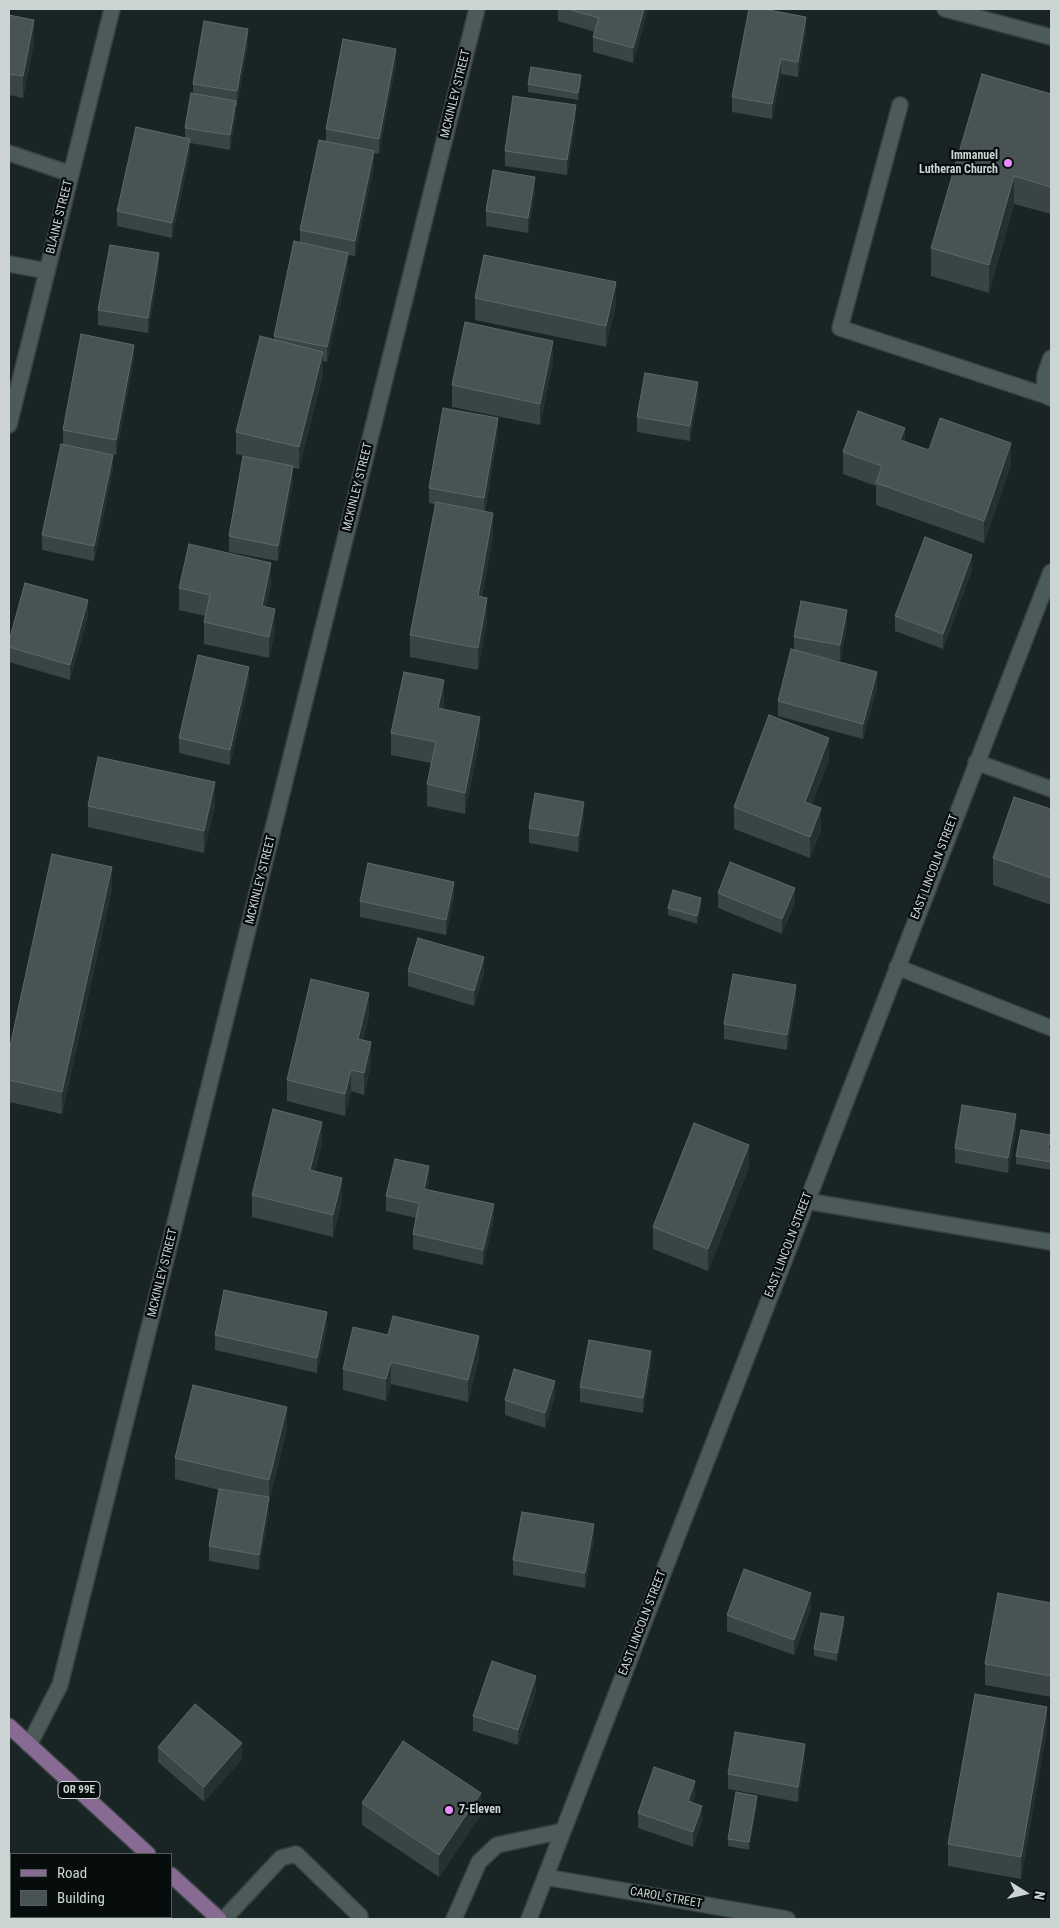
<!DOCTYPE html>
<html>
<head>
<meta charset="utf-8">
<style>
	body { margin:0 }
	#map { position:relative; width:1060px; height:1928px; overflow:hidden; background:#192424; font-family:"Roboto Condensed",sans-serif }
	canvas { display:block }
	.frame { position:absolute; inset:0; border:10px solid #ccd4d4; pointer-events:none }
	.legend { position:absolute; left:10px; top:1853px; width:162px; height:65px; box-sizing:border-box; background:#070c0c; border:1px solid #565c5c; margin:0; padding:6px 9px; list-style:none; font-size:15px; color:#ccd4d4 }
	.legend li { display:flex; align-items:center; gap:10px; height:25px }
	.legend b { width:25px; border:1px solid #565c5c }
	.north { position:absolute; left:1000px; top:1868px; width:50px; height:50px; -webkit-text-stroke:4px #070c0c; paint-order:stroke; rotate:100deg; font-size:14px; font-weight:700; line-height:20px; text-align:center; color:#ccd4d4 }
	.north::after { content:''; display:block; margin:auto; width:18px; height:22px; background:#ccd4d4; clip-path:polygon(50% 0,100% 100%,50% 72%,0 100%) }
</style>
</head>
<body>
<div id="map">
<canvas width="1060" height="1928"></canvas>
<div class="frame"></div>
<ul class="legend">
<li><b style="height:6px;background:#876b93"></b>Road</li>
<li><b style="height:14px;background:#485354"></b>Building</li>
</ul>
<div class="north">N</div>
</div>
<script>
const ctx = document.querySelector('canvas').getContext('2d');
ctx.lineJoin = 'round';
const poly = rows => new Path2D(rows.map(r => 'M' + r).join(''));
function strokePath(path, color, width, dash) { ctx.strokeStyle = color; ctx.lineWidth = width; ctx.lineCap = dash ? 'butt' : 'round'; ctx.setLineDash(dash || []); ctx.stroke(path); }
function fill(path, color) { ctx.fillStyle = color; ctx.fill(path, 'evenodd'); }
function write(font, color, halo, rows, align = 'center') {
  ctx.font = font + ' "Roboto Condensed",sans-serif'; ctx.lineWidth = 4.5; ctx.setLineDash([]); ctx.textBaseline = 'middle'; ctx.strokeStyle = halo; ctx.fillStyle = color; for (const [text, x, y, turn = 0] of rows) {
    ctx.save(); ctx.translate(x, y); ctx.rotate((+turn || 0) * Math.PI / 180); ctx.textAlign = isNaN(turn) ? turn : align; if (halo) ctx.strokeText(text, 0, 0); ctx.fillText(text, 0, 0); ctx.restore();
  }
}
const minor = poly([
	[945,9,1051,37],
	[900,105,840,328,1044,395],
	[9,153,71,174],
	[9,264,47,271],
	[1051,358,1045,375,1044,395,1051,398],
	[9,425,112,9],
	[976,762,1051,789],
	[897,967,1051,1028],
	[806,1201,1051,1242],
	[29,1745,60,1685,477,9],
	[545,1877,787,1919],
	[224,1919,281,1858,296,1854,360,1916],
	[454,1919,479,1862,497,1845,563,1831],
	[529,1919,1051,572]
]);
const major = poly([
	[9,1726,148,1854],
	[171,1875,219,1919]
]);
const wall = poly([
	[558,9,648,9,633,63,593,52,593,37,595,32,558,21],
	[9,15,34,42,23,98,9,95],
	[806,32,798,77,781,74,772,119,732,112,732,97],
	[248,44,237,106,236,106,236,116,230,150,190,143,190,154,172,238,117,226,117,211,185,138,185,128,193,93,193,84],
	[396,64,379,154,374,153,374,166,355,256,348,255,348,268,327,362,323,361,323,374,299,469,293,468,293,481,278,561,229,552,229,536,260,459,236,454,236,432,274,340,274,336,300,243,300,230,326,141,326,129],
	[581,83,578,100,528,92,528,84],
	[1051,94,1051,214,1014,204,989,293,931,276,931,248],
	[576,120,567,175,505,166,505,151],
	[535,192,528,233,486,226,486,211],
	[159,268,148,333,98,325,98,310],
	[475,298,616,304,606,347,475,320],
	[134,360,116,455,99,452,113,470,94,561,42,550,42,535,63,444,63,430],
	[553,362,540,425,452,407,452,385],
	[698,397,690,441,637,432,637,417],
	[498,433,485,511,493,535,482,597,487,620,478,670,410,657,410,635,436,505,429,503,429,488],
	[905,442,929,450,1011,465,984,543,876,505,876,486,843,474,843,452],
	[972,570,943,649,895,631,895,616],
	[271,585,266,607,275,631,269,658,204,644,204,622,205,616,179,610,179,588],
	[88,616,70,680,9,662,9,641],
	[847,625,840,661,816,656,877,687,863,739,778,716,778,701,794,650,794,637],
	[249,682,230,765,179,753,179,738],
	[444,702,443,709,480,738,465,814,427,806,427,784,431,763,391,755,391,733],
	[829,760,812,804,821,830,810,858,734,829,734,807],
	[215,804,204,853,88,827,88,806],
	[1051,809,1051,905,993,885,993,858],
	[584,817,578,852,529,843,529,828],
	[112,889,62,1114,9,1102,9,1051],
	[718,893,795,903,782,934,718,908],
	[454,897,446,935,360,917,360,901],
	[701,906,697,924,668,915,668,908],
	[408,971,484,973,474,1006,408,986],
	[796,1000,787,1050,724,1039,724,1024],
	[369,1015,363,1040,371,1064,364,1095,351,1091,345,1116,287,1101,287,1080],
	[1016,1129,1008,1173,955,1163,955,1148],
	[322,1143,315,1171,342,1200,333,1237,252,1217,252,1195],
	[1051,1143,1049,1150,1051,1150,1051,1170,1016,1164,1016,1156],
	[749,1167,708,1271,653,1249,653,1227],
	[429,1181,427,1189,494,1219,483,1265,413,1249,413,1234,416,1218,386,1211,386,1196],
	[327,1327,317,1373,215,1350,215,1335],
	[388,1335,479,1358,468,1402,391,1384,386,1401,343,1390,343,1369],
	[651,1366,643,1413,580,1402,580,1387],
	[555,1396,545,1428,505,1415,505,1400],
	[287,1429,269,1502,269,1512,259,1570,209,1561,209,1546,219,1490,175,1479,175,1458],
	[594,1539,585,1588,513,1575,513,1560],
	[1051,1603,1051,1697,985,1685,985,1664],
	[811,1608,794,1655,727,1631,727,1615],
	[844,1625,837,1661,814,1656,814,1649],
	[536,1691,518,1745,473,1731,473,1716],
	[1047,1729,1021,1879,948,1866,948,1844],
	[158,1747,242,1759,204,1802,158,1762],
	[805,1759,798,1802,728,1789,728,1774],
	[695,1796,692,1803,702,1821,693,1847,638,1828,638,1813],
	[362,1803,481,1815,439,1877,362,1825],
	[757,1804,749,1850,728,1846,728,1839]
]);
const shadedWall = poly([
	[644,9,648,9,633,63,633,48],
	[806,17,806,32,798,77,798,62],
	[34,20,34,42,23,98,23,76],
	[248,29,248,44,237,106,237,91],
	[396,49,396,64,379,154,379,139],
	[781,59,781,74,772,119,772,104],
	[581,75,581,83,578,100,578,93],
	[236,101,236,116,230,150,230,135],
	[576,105,576,120,567,175,567,160],
	[190,139,190,154,172,238,172,223],
	[374,151,374,166,355,256,355,241],
	[1014,176,1014,204,989,293,989,265],
	[535,177,535,192,528,233,528,218],
	[159,253,159,268,148,333,148,318],
	[348,253,348,268,327,362,327,347],
	[616,282,616,304,606,347,606,326],
	[553,341,553,362,540,425,540,404],
	[134,345,134,360,116,455,116,440],
	[323,352,323,374,299,469,299,447],
	[698,382,698,397,690,441,690,426],
	[498,418,498,433,484,513,484,498],
	[905,428,905,450,900,440],
	[1011,443,1011,465,984,543,984,521],
	[113,455,113,470,94,561,94,546],
	[293,466,293,481,278,561,278,546],
	[493,513,493,535,478,618,478,596],
	[972,555,972,570,943,649,943,634],
	[271,563,271,585,262,628,262,606],
	[487,598,487,620,478,670,478,648],
	[88,600,88,616,70,680,70,665],
	[275,609,275,631,269,658,269,637],
	[847,610,847,625,840,661,840,645],
	[249,667,249,682,230,765,230,750],
	[877,672,877,687,863,739,863,724],
	[444,680,444,702,438,730,438,708],
	[480,717,480,738,465,814,465,793],
	[829,738,829,760,805,823,805,802],
	[215,782,215,804,204,853,204,831],
	[584,802,584,817,578,852,578,836],
	[821,808,821,830,810,858,810,837],
	[112,867,112,889,62,1114,62,1092],
	[454,882,454,897,446,935,446,920],
	[795,888,795,903,782,934,782,919],
	[701,898,701,906,697,924,697,916],
	[484,957,484,973,474,1006,474,991],
	[796,985,796,1000,787,1050,787,1035],
	[369,993,369,1015,358,1061,358,1039],
	[371,1042,371,1064,364,1095,364,1073],
	[351,1070,351,1091,345,1116,345,1094],
	[1016,1114,1016,1129,1008,1173,1008,1158],
	[322,1122,322,1143,310,1192,310,1170],
	[1051,1135,1051,1143,1048,1157,1048,1149],
	[749,1145,749,1167,708,1271,708,1249],
	[429,1166,429,1181,424,1204,424,1189],
	[342,1178,342,1200,333,1237,333,1215],
	[494,1204,494,1219,483,1265,483,1250],
	[327,1312,327,1327,317,1373,317,1358],
	[479,1336,479,1358,468,1402,468,1380],
	[651,1351,651,1366,643,1413,643,1398],
	[391,1362,391,1384,386,1401,386,1379],
	[555,1381,555,1396,545,1428,545,1413],
	[287,1407,287,1429,269,1502,269,1480],
	[269,1497,269,1512,259,1570,259,1555],
	[594,1524,594,1539,585,1588,585,1573],
	[811,1593,811,1608,794,1655,794,1640],
	[844,1617,844,1625,837,1661,837,1653],
	[536,1676,536,1691,518,1745,518,1730],
	[1047,1707,1047,1729,1021,1879,1021,1857],
	[242,1743,242,1759,204,1802,204,1787],
	[805,1744,805,1759,798,1802,798,1787],
	[695,1781,695,1796,688,1816,688,1801],
	[481,1793,481,1815,439,1877,439,1855],
	[757,1796,757,1804,749,1850,749,1842],
	[702,1806,702,1821,693,1847,693,1832]
]);
const building = poly([
	[568,9,644,9,633,48,593,37,599,18,568,9],
	[749,9,763,9,806,17,798,62,781,59,772,104,732,97,749,9],
	[9,15,34,20,23,76,9,74,9,15],
	[204,21,248,29,237,91,193,84,204,21],
	[343,39,396,49,379,139,326,129,343,39],
	[531,67,581,75,578,93,528,84,531,67],
	[982,74,1051,94,1051,187,1014,176,989,265,931,248,982,74],
	[191,93,236,101,230,135,185,128,191,93],
	[513,96,576,105,567,160,505,151,513,96],
	[136,127,190,139,172,223,117,211,136,127],
	[319,140,374,151,355,241,300,230,319,140],
	[493,170,535,177,528,218,486,211,493,170],
	[294,241,348,253,327,347,274,336,294,241],
	[110,245,159,253,148,318,98,310,110,245],
	[484,255,616,282,606,326,475,298,484,255],
	[465,322,553,341,540,404,452,385,465,322],
	[81,334,134,345,116,440,63,430,81,334],
	[260,336,323,352,299,447,236,432,260,336],
	[645,373,698,382,690,426,637,417,645,373],
	[443,408,498,418,484,498,429,488,443,408],
	[858,411,905,428,900,440,929,450,940,418,1011,443,984,521,876,483,882,466,843,452,858,411],
	[61,444,113,455,94,546,42,535,61,444],
	[243,456,293,466,278,546,229,536,243,456],
	[436,502,493,513,478,596,487,598,478,648,410,635,436,502],
	[925,537,972,555,943,634,895,616,925,537],
	[189,544,271,563,262,606,275,609,269,637,204,622,210,595,179,588,189,544],
	[25,583,88,600,70,665,9,647,9,641,25,583],
	[801,601,847,610,840,645,794,637,801,601],
	[791,649,877,672,863,724,778,701,791,649],
	[198,655,249,667,230,750,179,738,198,655],
	[404,672,444,680,438,708,480,717,465,793,427,784,436,742,391,733,404,672],
	[769,715,829,738,805,802,821,808,810,837,734,807,769,715],
	[98,757,215,782,204,831,88,806,98,757],
	[535,793,584,802,578,836,529,828,535,793],
	[1014,797,1051,809,1051,878,993,858,1014,797],
	[52,854,112,867,62,1092,9,1080,9,1051,52,854],
	[730,862,795,888,782,919,718,893,730,862],
	[368,863,454,882,446,920,360,901,368,863],
	[673,890,701,898,697,916,668,908,673,890],
	[418,938,484,957,474,991,408,971,418,938],
	[733,974,796,985,787,1035,724,1024,733,974],
	[311,979,369,993,358,1039,371,1042,364,1073,351,1070,345,1094,287,1080,311,979],
	[962,1105,1016,1114,1008,1158,955,1148,962,1105],
	[273,1109,322,1122,310,1170,342,1178,333,1215,252,1195,273,1109],
	[694,1123,749,1145,708,1249,653,1227,694,1123],
	[1021,1130,1051,1135,1048,1149,1051,1150,1051,1162,1016,1156,1021,1130],
	[395,1159,429,1166,424,1189,494,1204,483,1250,413,1234,419,1203,386,1196,395,1159],
	[224,1290,327,1312,317,1358,215,1335,224,1290],
	[393,1316,479,1336,468,1380,391,1362,386,1379,343,1369,353,1327,388,1335,393,1316],
	[589,1340,651,1351,643,1398,580,1387,589,1340],
	[514,1369,555,1381,545,1413,505,1400,514,1369],
	[193,1385,287,1407,269,1480,175,1458,193,1385],
	[219,1489,269,1497,259,1555,209,1546,219,1489],
	[522,1512,594,1524,585,1573,513,1560,522,1512],
	[744,1569,811,1593,794,1640,727,1615,744,1569],
	[998,1593,1051,1603,1051,1676,985,1664,998,1593],
	[821,1613,844,1617,837,1653,814,1649,821,1613],
	[492,1661,536,1676,518,1730,473,1716,492,1661],
	[975,1694,1047,1707,1021,1857,948,1844,975,1694],
	[195,1704,242,1743,204,1787,158,1747,195,1704],
	[735,1732,805,1744,798,1787,728,1774,735,1732],
	[403,1741,481,1793,439,1855,362,1803,403,1741],
	[654,1767,695,1781,688,1801,702,1806,693,1832,638,1813,654,1767],
	[736,1792,757,1796,749,1842,728,1839,736,1792]
]);
const markers = [
	[1008,163,5,"#e98dfe"],
	[449,1810,5,"#e98dfe"]
];
const shields = [
	[79,1790,42]
];
const shieldNames = [
	["OR 99E",79,1790]
];
const streetNames = [
	["MCKINLEY STREET",456,94,-76],
	["BLAINE STREET",60,217,-76],
	["MCKINLEY STREET",358,487,-76],
	["EAST LINCOLN STREET",935,867,-69],
	["MCKINLEY STREET",261,880,-76],
	["EAST LINCOLN STREET",789,1245,-69],
	["MCKINLEY STREET",163,1273,-76],
	["EAST LINCOLN STREET",643,1623,-69],
	["CAROL STREET",666,1898,10]
];
const poiNames = [
	["Immanuel",998,156],
	["Lutheran Church",998,170],
	["7-Eleven",459,1810,"left"]
];
strokePath(minor, '#384141', 18);
strokePath(major, '#384141', 18);
strokePath(minor, '#4d5a5a', 15);
strokePath(major, '#876b93', 15);
fill(wall, '#384445');
fill(shadedWall, '#253131');
fill(building, '#485354');
strokePath(building, '#5d6868', 1);
for (const [x, y, r, color] of markers) { const dot = new Path2D(); dot.arc(x, y, r, 0, 2 * Math.PI); ctx.fillStyle = color; ctx.fill(dot); strokePath(dot, '#070c0c', 2); }
for (const [x, y, w] of shields) { const box = new Path2D(); box.roundRect(x - w / 2, y - 8.5, w, 17, 4); ctx.fillStyle = '#070c0c'; ctx.fill(box); strokePath(box, '#ccd4d4', 1); }
write('bold 11px', '#ccd4d4', null, shieldNames);
write('12px', '#ccd4d4', '#070c0c', streetNames);
write('bold 12px', '#ccd4d4', '#070c0c', poiNames, 'right');
</script>
</body>
</html>
